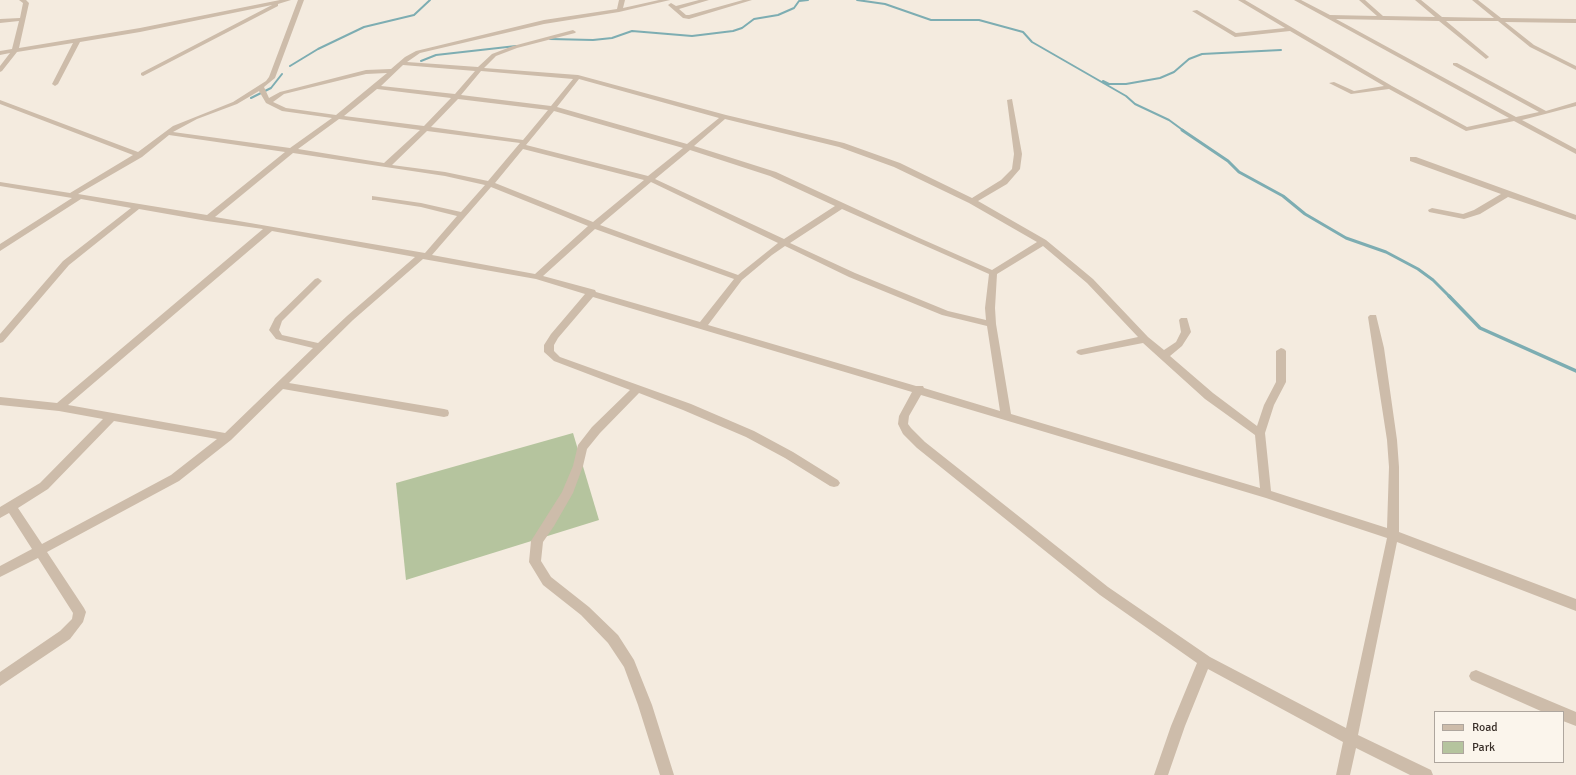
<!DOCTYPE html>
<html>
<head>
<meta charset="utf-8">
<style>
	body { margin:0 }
	#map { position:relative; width:1576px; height:775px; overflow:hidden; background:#f4ebdf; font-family:Signika,sans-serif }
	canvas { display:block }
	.legend { position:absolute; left:1434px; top:711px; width:130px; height:52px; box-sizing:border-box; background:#fbf5ec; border:1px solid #aea69e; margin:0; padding:5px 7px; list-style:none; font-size:12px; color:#3a302a }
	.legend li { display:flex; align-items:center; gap:8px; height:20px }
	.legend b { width:20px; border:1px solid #aea69e }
</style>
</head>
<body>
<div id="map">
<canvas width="1576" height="775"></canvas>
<ul class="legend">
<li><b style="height:5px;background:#cdbcaa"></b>Road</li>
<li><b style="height:11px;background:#b5c49e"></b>Park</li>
</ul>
</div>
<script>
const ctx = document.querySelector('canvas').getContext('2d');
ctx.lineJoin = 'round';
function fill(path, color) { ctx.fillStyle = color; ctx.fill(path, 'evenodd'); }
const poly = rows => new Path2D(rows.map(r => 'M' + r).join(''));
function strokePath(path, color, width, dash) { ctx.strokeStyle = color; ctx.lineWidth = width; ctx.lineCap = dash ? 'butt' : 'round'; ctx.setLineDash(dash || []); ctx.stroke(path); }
const green = poly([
	[573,433,599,520,406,580,396,483]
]);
const streamFar2 = poly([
	[857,0,885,4,931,20,979,20,1023,32,1032,42,1126,96,1135,104,1169,120,1184,131],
	[550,39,593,40,612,38,632,31,692,36,733,31,742,28,754,19,778,15,794,8,799,1,808,0],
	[421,61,436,55,516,46],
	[290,66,318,49,364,27,414,15,430,0],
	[1103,81,1109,84,1126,84,1160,78,1174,72,1189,59,1202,54,1281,50],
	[251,98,271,88,282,74]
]);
const streamFar1 = poly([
	[1182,130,1228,161,1239,172,1283,196,1305,214,1346,238,1386,252,1418,269,1433,280,1450,297]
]);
const stream = poly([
	[1449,296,1480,328,1576,371]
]);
const minor = poly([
	[19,0,26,0,29,3,19,48,140,28,280,0,291,0,278,4,278,6,143,76,141,75,141,73,272,5,140,32,80,42,58,84,55,86,52,84,73,43,17,52,2,71,0,72,0,66,10,53,0,55,0,51,12,49,19,21,0,23,0,19,20,18,23,3,19,0],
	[298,0,304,0,275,78,264,87,269,98,280,92,366,70,391,69,405,57,416,51,544,20,617,9,619,0,625,0,623,8,659,0,670,0,619,12,544,24,420,53,407,62,478,67,492,54,513,46,573,30,576,32,575,33,517,48,496,56,484,68,578,75,726,115,844,143,900,163,972,198,1001,180,1012,169,1014,154,1007,100,1012,99,1022,154,1020,169,1007,184,978,201,1046,240,1093,279,1148,337,1164,350,1176,342,1181,332,1179,320,1181,318,1187,318,1191,332,1182,346,1170,356,1213,393,1257,426,1264,405,1276,382,1276,351,1281,348,1284,349,1286,351,1286,382,1274,405,1265,433,1271,491,1387,528,1389,467,1387,440,1368,317,1370,315,1376,315,1384,348,1397,440,1399,467,1399,532,1576,599,1576,611,1397,542,1358,735,1431,770,1433,775,1410,775,1356,748,1350,775,1336,775,1343,742,1208,669,1185,726,1168,775,1154,775,1171,726,1197,663,1100,595,917,448,903,434,898,424,899,416,912,392,593,297,558,338,554,345,554,351,560,357,691,404,754,431,793,452,838,480,840,483,838,486,834,487,830,486,785,458,746,437,683,410,639,393,600,433,587,449,583,466,573,493,554,526,543,542,541,561,551,577,589,607,618,635,634,660,652,705,674,775,660,775,638,705,624,667,608,643,581,615,543,585,529,562,531,541,562,492,573,466,578,445,592,427,630,390,554,361,544,352,544,345,551,334,585,294,536,279,423,259,353,320,289,383,444,409,448,410,449,413,448,416,444,417,283,389,231,440,179,481,47,552,84,608,86,612,83,622,70,639,0,686,0,672,60,631,72,619,73,613,38,558,0,577,0,566,32,549,9,513,0,518,0,507,40,483,103,419,59,411,0,405,0,397,57,403,263,229,207,221,139,209,69,265,3,342,0,343,0,334,63,261,131,208,81,199,0,251,0,244,72,198,0,186,0,182,70,193,133,155,0,104,0,100,138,152,173,126,233,102,266,81,269,77,298,0],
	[403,65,475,71,455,94,381,86,403,65],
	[481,71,573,79,551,106,461,95,481,71],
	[387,73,336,115,286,108,273,102,284,94,366,74,387,73],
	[579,79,719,118,687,144,557,107,579,79],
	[377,89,451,98,424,126,344,116,377,89],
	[259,91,266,103,282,111,332,118,290,148,173,132,197,119,237,104,259,91],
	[458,99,548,110,523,140,431,127,458,99],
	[554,111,683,148,648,176,526,145,554,111],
	[339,119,420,130,384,163,298,149,339,119],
	[725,119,839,147,894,167,969,203,1037,242,992,270,917,237,776,172,694,146,725,119],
	[427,131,520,143,488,181,445,172,392,165,427,131],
	[169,135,285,152,207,215,78,194,142,157,169,135],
	[523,149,644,180,593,222,495,183,523,149],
	[690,150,770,176,835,206,784,239,655,179,690,150],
	[293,153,445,176,485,185,461,212,421,203,372,196,372,200,375,200,421,207,457,216,425,253,215,217,293,153],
	[651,182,778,243,738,275,600,225,651,182],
	[491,187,588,226,535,274,432,255,491,187],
	[842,209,989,274,985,308,986,320,948,311,855,273,790,243,842,209],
	[595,229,734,279,700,322,596,292,595,290,543,276,595,229],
	[272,231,415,257,347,316,318,343,282,335,279,330,282,321,322,281,318,278,315,279,275,318,269,330,276,339,313,348,225,433,68,405,272,231],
	[785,246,849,277,942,315,987,326,1000,411,924,388,923,386,916,386,708,325,742,280,772,255,785,246],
	[1043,246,1087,283,1138,337,1078,350,1076,352,1078,354,1081,355,1143,343,1205,399,1255,435,1260,488,1011,414,996,324,995,308,997,274,1043,246],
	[921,395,1266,498,1387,538,1346,728,1210,657,1108,587,925,442,911,428,908,424,909,416,921,395],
	[114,421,217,439,171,475,42,544,18,508,48,489,114,421],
	[699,0,709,0,679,9,686,15,689,15,743,0,752,0,689,19,683,18,668,5,671,3,676,6,699,0],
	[1238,0,1245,0,1392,86,1467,127,1509,118,1294,0,1301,0,1330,15,1377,16,1359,0,1365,0,1383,16,1435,17,1415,0,1421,0,1442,17,1494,18,1472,0,1478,0,1501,18,1576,19,1576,23,1505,22,1534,45,1576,66,1576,70,1530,47,1498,21,1446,21,1488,56,1489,57,1486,59,1439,21,1336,19,1516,117,1539,112,1453,65,1453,63,1457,63,1546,111,1576,102,1576,106,1522,120,1576,149,1576,154,1514,121,1466,131,1389,89,1351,94,1329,83,1334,82,1354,91,1384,86,1290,31,1235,37,1192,11,1197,10,1236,33,1285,28,1238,0],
	[1410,157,1416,157,1576,215,1576,220,1508,197,1480,214,1464,219,1429,212,1428,210,1432,208,1463,214,1474,210,1501,194,1410,161,1410,157],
	[1476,670,1576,712,1576,726,1563,721,1563,712,1543,712,1471,680,1469,676,1471,672,1476,670]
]);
fill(green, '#b5c49e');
strokePath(streamFar2, '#7dadb2', 2);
strokePath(streamFar1, '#7dadb2', 3);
strokePath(stream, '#7dadb2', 3.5);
fill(minor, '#cdbcaa');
</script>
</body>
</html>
